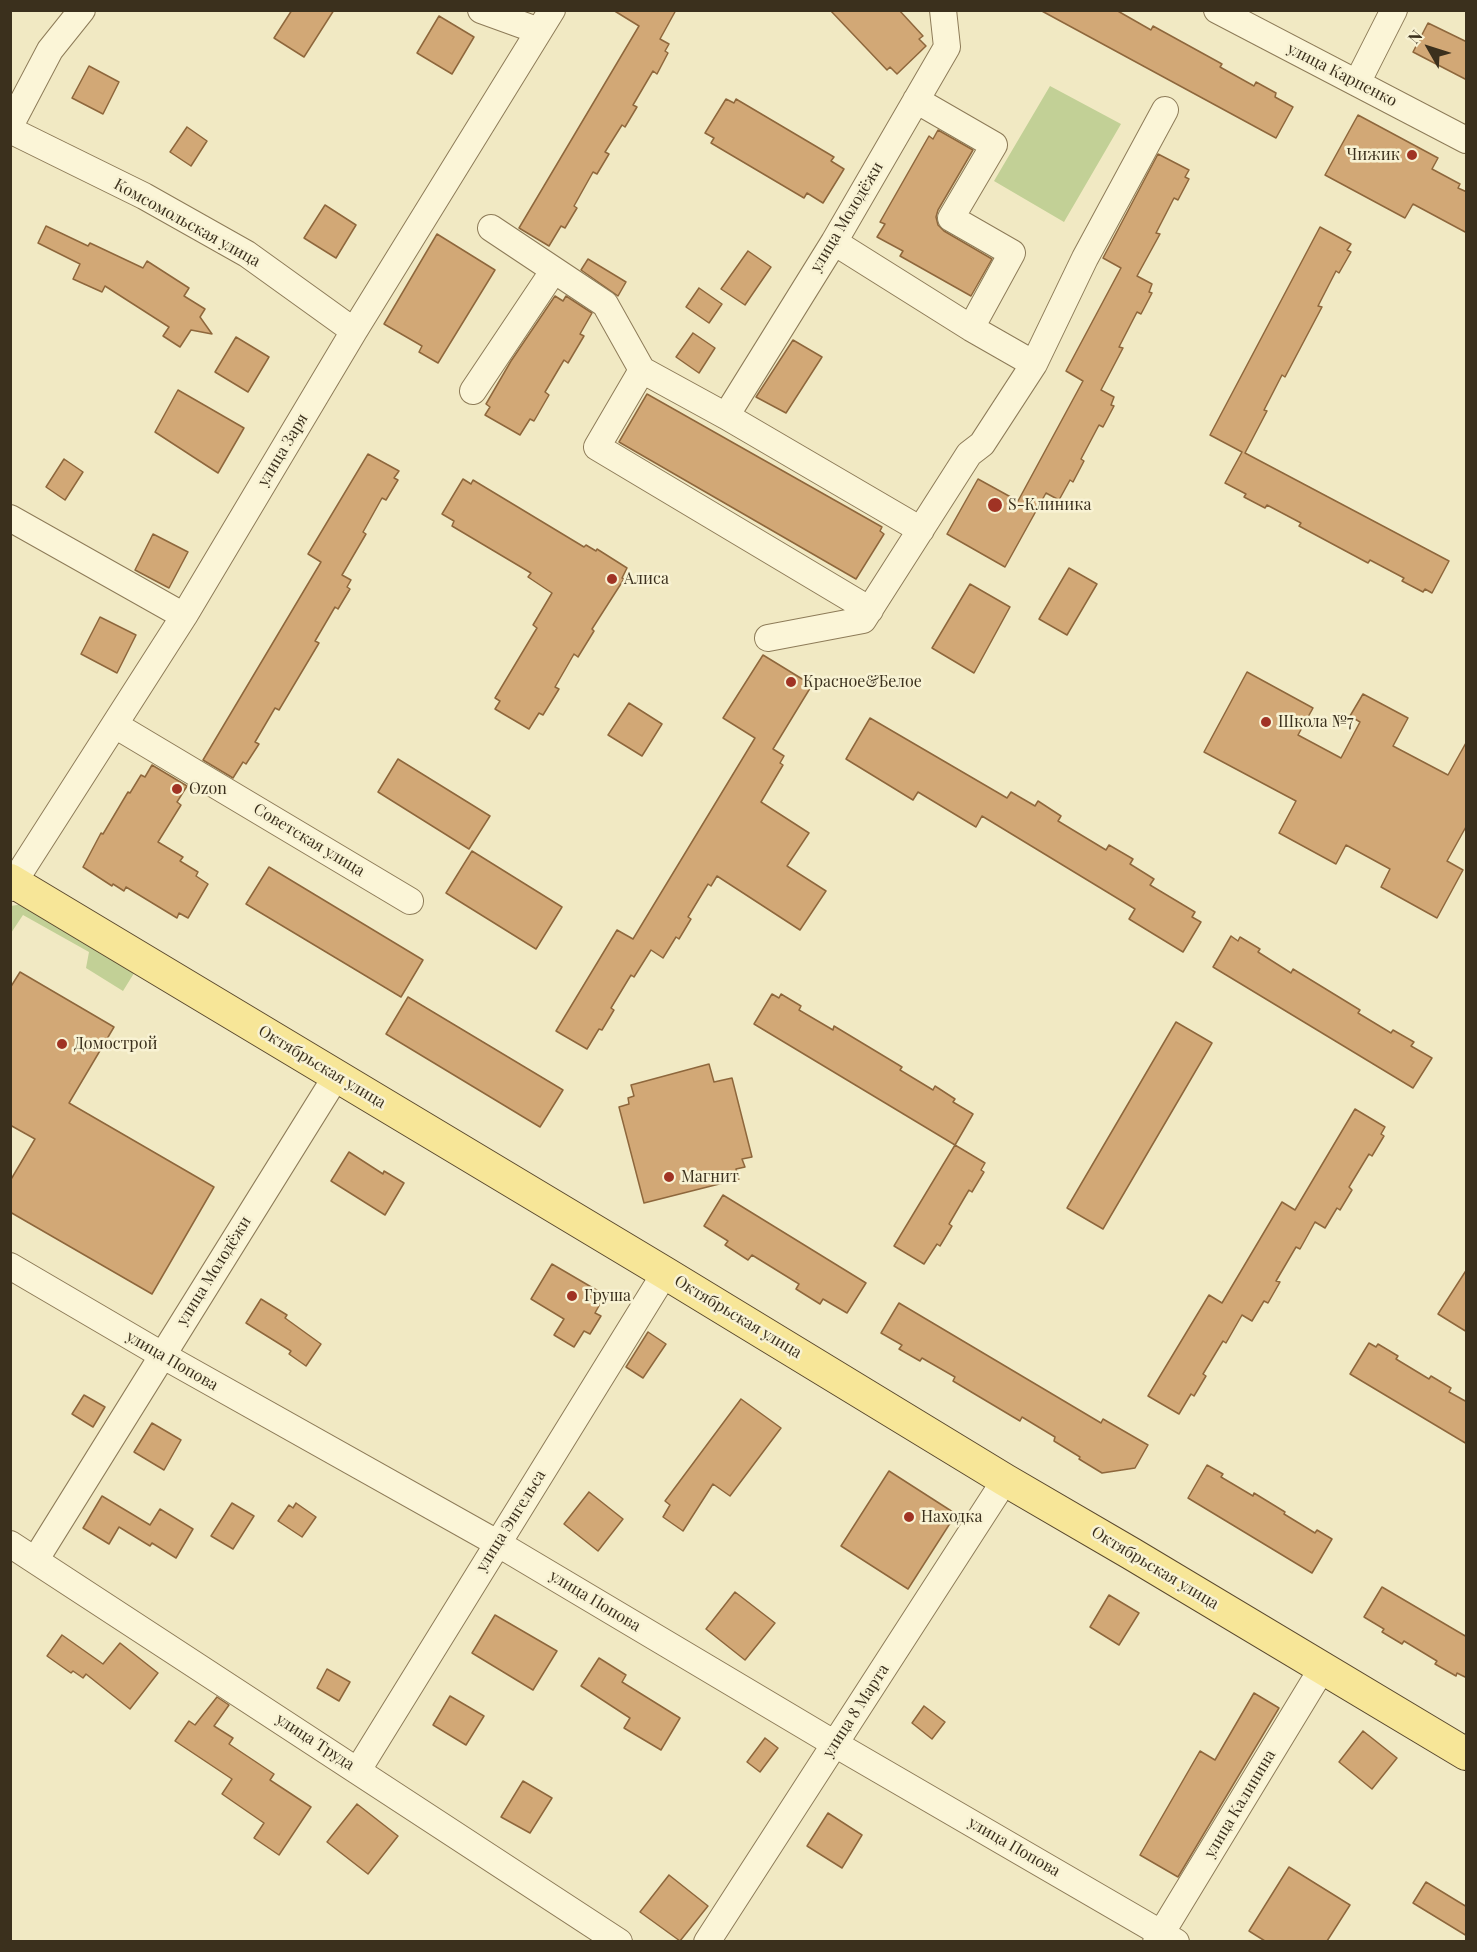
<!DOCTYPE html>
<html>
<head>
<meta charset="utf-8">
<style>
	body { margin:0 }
	#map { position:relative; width:1477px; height:1952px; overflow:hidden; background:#f1e9c3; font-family:"Playfair Display",serif }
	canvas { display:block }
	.frame { position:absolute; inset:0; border:12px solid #3b301d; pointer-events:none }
	.north { position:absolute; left:1399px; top:18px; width:60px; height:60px; -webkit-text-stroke:4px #f8f2d3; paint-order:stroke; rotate:309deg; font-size:16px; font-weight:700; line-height:24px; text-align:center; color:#3b301d }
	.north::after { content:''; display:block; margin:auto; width:21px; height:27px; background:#3b301d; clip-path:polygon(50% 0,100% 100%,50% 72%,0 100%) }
</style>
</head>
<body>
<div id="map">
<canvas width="1477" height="1952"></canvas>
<div class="frame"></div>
<div class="north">N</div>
</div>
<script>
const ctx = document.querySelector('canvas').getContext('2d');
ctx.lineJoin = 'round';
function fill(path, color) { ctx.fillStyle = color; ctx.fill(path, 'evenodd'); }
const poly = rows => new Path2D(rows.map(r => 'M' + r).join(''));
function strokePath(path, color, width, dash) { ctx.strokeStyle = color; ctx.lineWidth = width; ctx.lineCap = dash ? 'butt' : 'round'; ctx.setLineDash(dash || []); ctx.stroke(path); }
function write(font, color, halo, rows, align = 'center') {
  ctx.font = font + ' "Playfair Display",serif'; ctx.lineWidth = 5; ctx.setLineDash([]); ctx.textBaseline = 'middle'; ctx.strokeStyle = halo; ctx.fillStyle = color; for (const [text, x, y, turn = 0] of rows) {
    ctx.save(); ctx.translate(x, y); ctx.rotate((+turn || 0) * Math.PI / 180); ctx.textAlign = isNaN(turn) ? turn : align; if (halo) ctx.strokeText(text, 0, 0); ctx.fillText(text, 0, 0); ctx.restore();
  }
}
const green = poly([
	[1050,86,1121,124,1064,222,994,181],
	[28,903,136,970,123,991,86,968,89,952,23,915,11,933,11,906]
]);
const building = poly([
	[292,10,334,10,304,57,274,38,292,10],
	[613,10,676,10,660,39,669,44,665,51,668,53,657,74,653,71,633,105,637,107,625,127,622,125,605,152,609,154,597,174,593,172,574,206,577,208,565,228,561,226,549,246,519,228,639,26,613,10],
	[830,10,899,10,923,36,919,39,926,46,897,74,890,67,887,70,830,10],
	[1040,10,1116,10,1151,30,1153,26,1222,64,1220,67,1254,86,1256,82,1276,93,1275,97,1293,107,1276,138,1040,10],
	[439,16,474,37,452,74,417,53,439,16],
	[1428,23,1467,42,1467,80,1413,52,1428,23],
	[89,66,119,82,103,114,72,98,89,66],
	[726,99,734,103,736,99,834,157,831,161,844,169,823,203,807,193,804,198,711,143,714,138,705,133,726,99],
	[1358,115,1438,158,1432,169,1460,184,1458,188,1467,192,1467,233,1413,204,1405,218,1325,175,1358,115],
	[187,127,207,141,191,166,170,152,187,127],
	[938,130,973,150,938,210,936,217,938,225,944,231,992,259,971,296,900,256,903,251,877,237,885,224,880,222,929,136,933,139,938,130],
	[1158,154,1189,170,1185,177,1189,179,1178,200,1174,198,1156,233,1160,234,1137,276,1152,284,1149,292,1152,293,1141,314,1137,312,1119,347,1123,348,1101,390,1114,397,1111,405,1114,406,1103,427,1099,425,1081,459,1084,461,1073,482,1070,480,1059,500,1046,493,1005,567,947,534,978,479,1018,501,1083,381,1066,371,1121,268,1103,258,1158,154],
	[325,205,356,225,336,258,304,238,325,205],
	[46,226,88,246,90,243,143,268,147,261,189,288,184,296,205,309,200,317,212,334,191,330,180,347,163,336,169,327,105,286,102,292,73,279,80,264,38,243,46,226],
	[1320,227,1351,244,1347,250,1351,252,1339,273,1336,271,1318,306,1322,307,1285,377,1282,375,1264,410,1267,411,1245,453,1449,561,1432,593,1425,589,1423,592,1402,581,1404,578,1370,560,1368,563,1299,526,1301,523,1267,505,1265,508,1244,497,1246,494,1225,483,1242,452,1210,435,1320,227],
	[437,234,495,270,438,363,419,352,422,346,384,324,437,234],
	[748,251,771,267,745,305,721,289,748,251],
	[588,259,626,282,618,296,581,270,588,259],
	[699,288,722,304,709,323,686,307,699,288],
	[555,296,563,301,566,296,592,313,580,334,584,336,568,363,564,360,545,392,549,395,534,421,530,419,520,435,485,415,490,407,486,404,511,361,555,296],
	[693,333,715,348,699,373,676,357,693,333],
	[236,337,269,357,248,392,215,372,236,337],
	[793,340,822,357,786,413,756,397,793,340],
	[178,390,244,428,218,473,155,432,178,390],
	[647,394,882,527,880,531,884,534,856,579,619,442,647,394],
	[368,454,399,471,394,478,398,480,386,500,382,498,363,532,366,534,342,575,351,580,347,587,350,589,338,609,335,607,315,641,319,643,279,710,275,708,255,742,259,744,246,764,243,762,233,778,203,760,321,562,308,554,368,454],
	[64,459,83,472,65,500,46,487,64,459],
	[463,479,471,484,473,480,584,547,586,545,596,551,597,549,627,568,622,578,624,579,592,629,594,631,578,657,574,654,555,687,559,689,543,715,539,713,529,729,495,709,500,701,495,698,537,628,533,625,552,593,528,577,531,573,452,526,454,521,442,514,463,479],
	[153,534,188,552,169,588,135,570,153,534],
	[1069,568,1097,584,1067,635,1039,619,1069,568],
	[970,584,1010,607,974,673,932,648,970,584],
	[100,617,136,635,117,673,81,654,100,617],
	[763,655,812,685,773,749,784,756,780,763,783,765,761,802,809,833,787,866,826,891,800,930,717,876,711,886,708,884,688,917,691,919,679,939,676,937,663,958,651,950,634,977,631,975,611,1008,614,1010,602,1030,599,1029,587,1049,556,1031,617,930,633,939,755,738,723,718,763,655],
	[1247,672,1313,708,1298,735,1341,758,1360,722,1350,716,1363,694,1408,718,1393,746,1448,775,1467,741,1467,825,1447,861,1463,870,1437,918,1381,887,1390,869,1346,845,1336,864,1279,833,1296,801,1204,752,1247,672],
	[629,703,662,724,642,756,608,735,629,703],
	[870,718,1007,798,1011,792,1035,806,1038,801,1061,816,1058,821,1106,850,1109,845,1133,859,1130,864,1154,879,1150,885,1195,912,1192,917,1201,922,1183,952,1129,919,1135,909,982,816,976,827,918,792,913,800,846,759,870,718],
	[398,759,490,816,469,849,378,792,398,759],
	[152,765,187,786,177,802,181,805,158,842,183,857,180,861,198,872,196,876,208,884,188,918,179,913,177,918,126,887,124,891,113,884,112,886,83,867,101,833,103,834,128,792,130,793,141,775,145,777,152,765],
	[472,851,562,907,536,949,446,893,472,851],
	[269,867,423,960,401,997,246,904,269,867],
	[1231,936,1238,941,1240,937,1260,949,1258,952,1291,973,1293,969,1360,1010,1358,1013,1391,1033,1393,1030,1414,1042,1411,1046,1432,1058,1413,1088,1213,967,1231,936],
	[20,972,114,1027,69,1103,214,1187,152,1294,10,1212,10,1181,35,1139,10,1125,10,988,20,972],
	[772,994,779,998,781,994,801,1006,799,1010,833,1030,834,1026,902,1067,900,1070,933,1090,935,1086,955,1099,953,1102,973,1114,955,1145,754,1024,772,994],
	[408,997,563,1090,540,1127,386,1034,408,997],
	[1176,1022,1212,1043,1103,1229,1067,1208,1176,1022],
	[709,1064,714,1082,732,1078,752,1157,742,1159,745,1167,736,1169,739,1179,644,1203,619,1107,629,1104,628,1098,634,1096,631,1085,709,1064],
	[1355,1109,1385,1127,1381,1134,1384,1136,1372,1156,1369,1154,1349,1187,1352,1190,1340,1210,1337,1208,1325,1228,1315,1222,1300,1249,1296,1247,1276,1281,1280,1282,1268,1303,1264,1301,1252,1321,1242,1315,1226,1343,1223,1341,1203,1374,1206,1376,1194,1396,1191,1394,1179,1414,1148,1396,1209,1295,1222,1303,1282,1202,1295,1210,1355,1109],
	[955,1145,985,1163,981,1170,984,1172,972,1192,969,1190,949,1224,952,1226,940,1246,937,1244,924,1264,894,1246,955,1145],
	[349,1152,383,1174,384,1171,404,1183,385,1215,331,1181,349,1152],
	[723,1195,866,1283,847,1313,823,1299,820,1304,796,1289,799,1284,752,1255,748,1260,725,1245,728,1241,704,1226,723,1195],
	[552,1264,605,1295,595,1313,601,1316,590,1334,584,1331,574,1347,554,1335,564,1319,531,1299,552,1264],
	[1467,1269,1467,1332,1438,1314,1467,1269],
	[261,1299,287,1315,285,1318,321,1344,306,1366,289,1354,291,1351,246,1323,261,1299],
	[899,1303,1101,1423,1103,1419,1148,1445,1135,1468,1102,1473,1079,1459,1080,1457,1054,1441,1055,1437,1022,1417,1020,1421,973,1393,953,1381,955,1377,922,1358,920,1361,899,1349,902,1345,881,1333,899,1303],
	[648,1332,666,1344,643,1378,626,1367,648,1332],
	[1369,1343,1376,1347,1378,1344,1398,1356,1396,1359,1429,1379,1431,1376,1451,1388,1449,1392,1467,1402,1467,1444,1350,1374,1369,1343],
	[84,1395,105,1407,93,1427,72,1414,84,1395],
	[741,1399,781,1428,730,1496,713,1484,683,1531,663,1517,670,1505,665,1501,741,1399],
	[152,1423,181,1440,164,1470,134,1452,152,1423],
	[1207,1465,1223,1474,1221,1477,1253,1496,1254,1493,1285,1512,1284,1514,1315,1533,1317,1530,1332,1539,1312,1573,1188,1498,1207,1465],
	[889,1471,956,1514,908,1589,841,1546,889,1471],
	[589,1492,623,1519,598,1551,564,1524,589,1492],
	[102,1496,150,1525,160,1509,193,1529,176,1558,152,1543,150,1546,119,1527,109,1544,83,1528,102,1496],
	[232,1503,254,1516,233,1549,211,1536,232,1503],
	[296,1503,316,1517,302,1537,278,1521,289,1505,293,1508,296,1503],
	[1382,1587,1467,1637,1467,1678,1457,1673,1456,1676,1435,1664,1437,1661,1404,1641,1402,1644,1382,1632,1384,1629,1364,1617,1382,1587],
	[735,1592,775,1623,745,1660,706,1629,735,1592],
	[1109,1595,1139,1613,1119,1645,1090,1627,1109,1595],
	[495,1615,557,1651,533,1690,472,1653,495,1615],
	[62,1635,103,1664,120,1643,158,1673,130,1709,86,1674,83,1678,73,1671,71,1673,47,1656,62,1635],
	[599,1658,626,1675,622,1682,680,1718,661,1750,624,1728,630,1718,581,1686,599,1658],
	[327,1669,350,1682,339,1701,317,1688,327,1669],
	[1254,1693,1279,1708,1178,1877,1140,1855,1200,1751,1215,1760,1254,1693],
	[450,1696,484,1716,466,1745,433,1725,450,1696],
	[217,1697,229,1705,214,1726,233,1738,229,1744,274,1774,270,1780,311,1807,279,1855,254,1838,264,1823,222,1794,232,1779,175,1741,189,1721,195,1725,217,1697],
	[924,1706,945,1722,932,1739,912,1723,924,1706],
	[1363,1731,1397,1758,1372,1789,1339,1762,1363,1731],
	[765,1738,778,1748,760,1772,747,1762,765,1738],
	[523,1781,552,1798,530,1833,501,1817,523,1781],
	[357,1804,398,1836,368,1874,327,1842,357,1804],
	[828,1813,862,1835,842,1868,807,1846,828,1813],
	[1289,1867,1350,1905,1327,1941,1265,1941,1249,1931,1289,1867],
	[669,1875,708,1906,680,1941,640,1912,669,1875],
	[1426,1882,1467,1907,1467,1936,1413,1903,1426,1882]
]);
const minor = poly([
	[481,10,539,31],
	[1217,10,1466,140],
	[1357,83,1394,10],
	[916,100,994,145,951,218,1012,253,971,328],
	[10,126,50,50,82,10],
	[10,130,144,196,247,254,354,331],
	[491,228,605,304,642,370,726,416,921,530],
	[834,242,971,328,1034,364],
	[642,370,597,447,870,610],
	[473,391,554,270],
	[726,416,834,242,947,47,943,10],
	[10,518,184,616],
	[768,638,863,620,969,454,982,444,1034,364,1085,258,1165,110],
	[115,725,410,901],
	[10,888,184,616,354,331,552,10],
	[10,1266,162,1355,497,1543,835,1744,1176,1942],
	[10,1544,619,1942],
	[36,1559,337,1075],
	[358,1770,665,1273],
	[707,1942,1005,1480],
	[1156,1942,1323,1667]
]);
const major = poly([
	[10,880,665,1273,1005,1480,1132,1554,1466,1754]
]);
const markers = [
	[1412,155,6,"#a03324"],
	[995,505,8,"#a03324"],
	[612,579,6,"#a03324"],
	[791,682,6,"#a03324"],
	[1266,722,6,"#a03324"],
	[177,789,6,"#a03324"],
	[62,1044,6,"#a03324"],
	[669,1177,6,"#a03324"],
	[572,1296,6,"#a03324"],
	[909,1517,6,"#a03324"]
];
const streetNames = [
	["улица Карпенко",1342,75,27],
	["улица Молодёжи",847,217,-59],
	["Комсомольская улица",187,223,29],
	["улица Заря",283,450,-59],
	["Советская улица",309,840,31],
	["Октябрьская улица",322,1067,31],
	["улица Молодёжи",214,1271,-58],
	["Октябрьская улица",738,1317,31],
	["улица Попова",172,1361,30],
	["улица Энгельса",511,1521,-58],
	["Октябрьская улица",1155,1568,31],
	["улица Попова",595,1601,31],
	["улица 8 Марта",856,1711,-57],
	["улица Труда",315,1742,33],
	["улица Калинина",1240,1804,-59],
	["улица Попова",1014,1847,30]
];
const poiNames = [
	["Чижик",1400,155,"right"],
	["S-Клиника",1008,505],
	["Алиса",624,579],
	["Красное&Белое",803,682],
	["Школа №7",1278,722],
	["Ozon",189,789],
	["Домострой",74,1044],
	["Магнит",681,1177],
	["Груша",584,1296],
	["Находка",921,1517]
];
fill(green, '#c2d096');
fill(building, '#d2a876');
strokePath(building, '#8e673c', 1.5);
strokePath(minor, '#8d7b58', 28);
strokePath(major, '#5a482d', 34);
strokePath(minor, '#fbf5d7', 26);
strokePath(major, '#f7e698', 32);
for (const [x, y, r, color] of markers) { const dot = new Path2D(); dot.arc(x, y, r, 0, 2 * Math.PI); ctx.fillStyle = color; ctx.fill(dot); strokePath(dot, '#f8f2d3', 2); }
write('16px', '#3b301d', '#f8f2d3', streetNames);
write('16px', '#3b301d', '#f8f2d3', poiNames, 'left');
</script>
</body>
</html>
